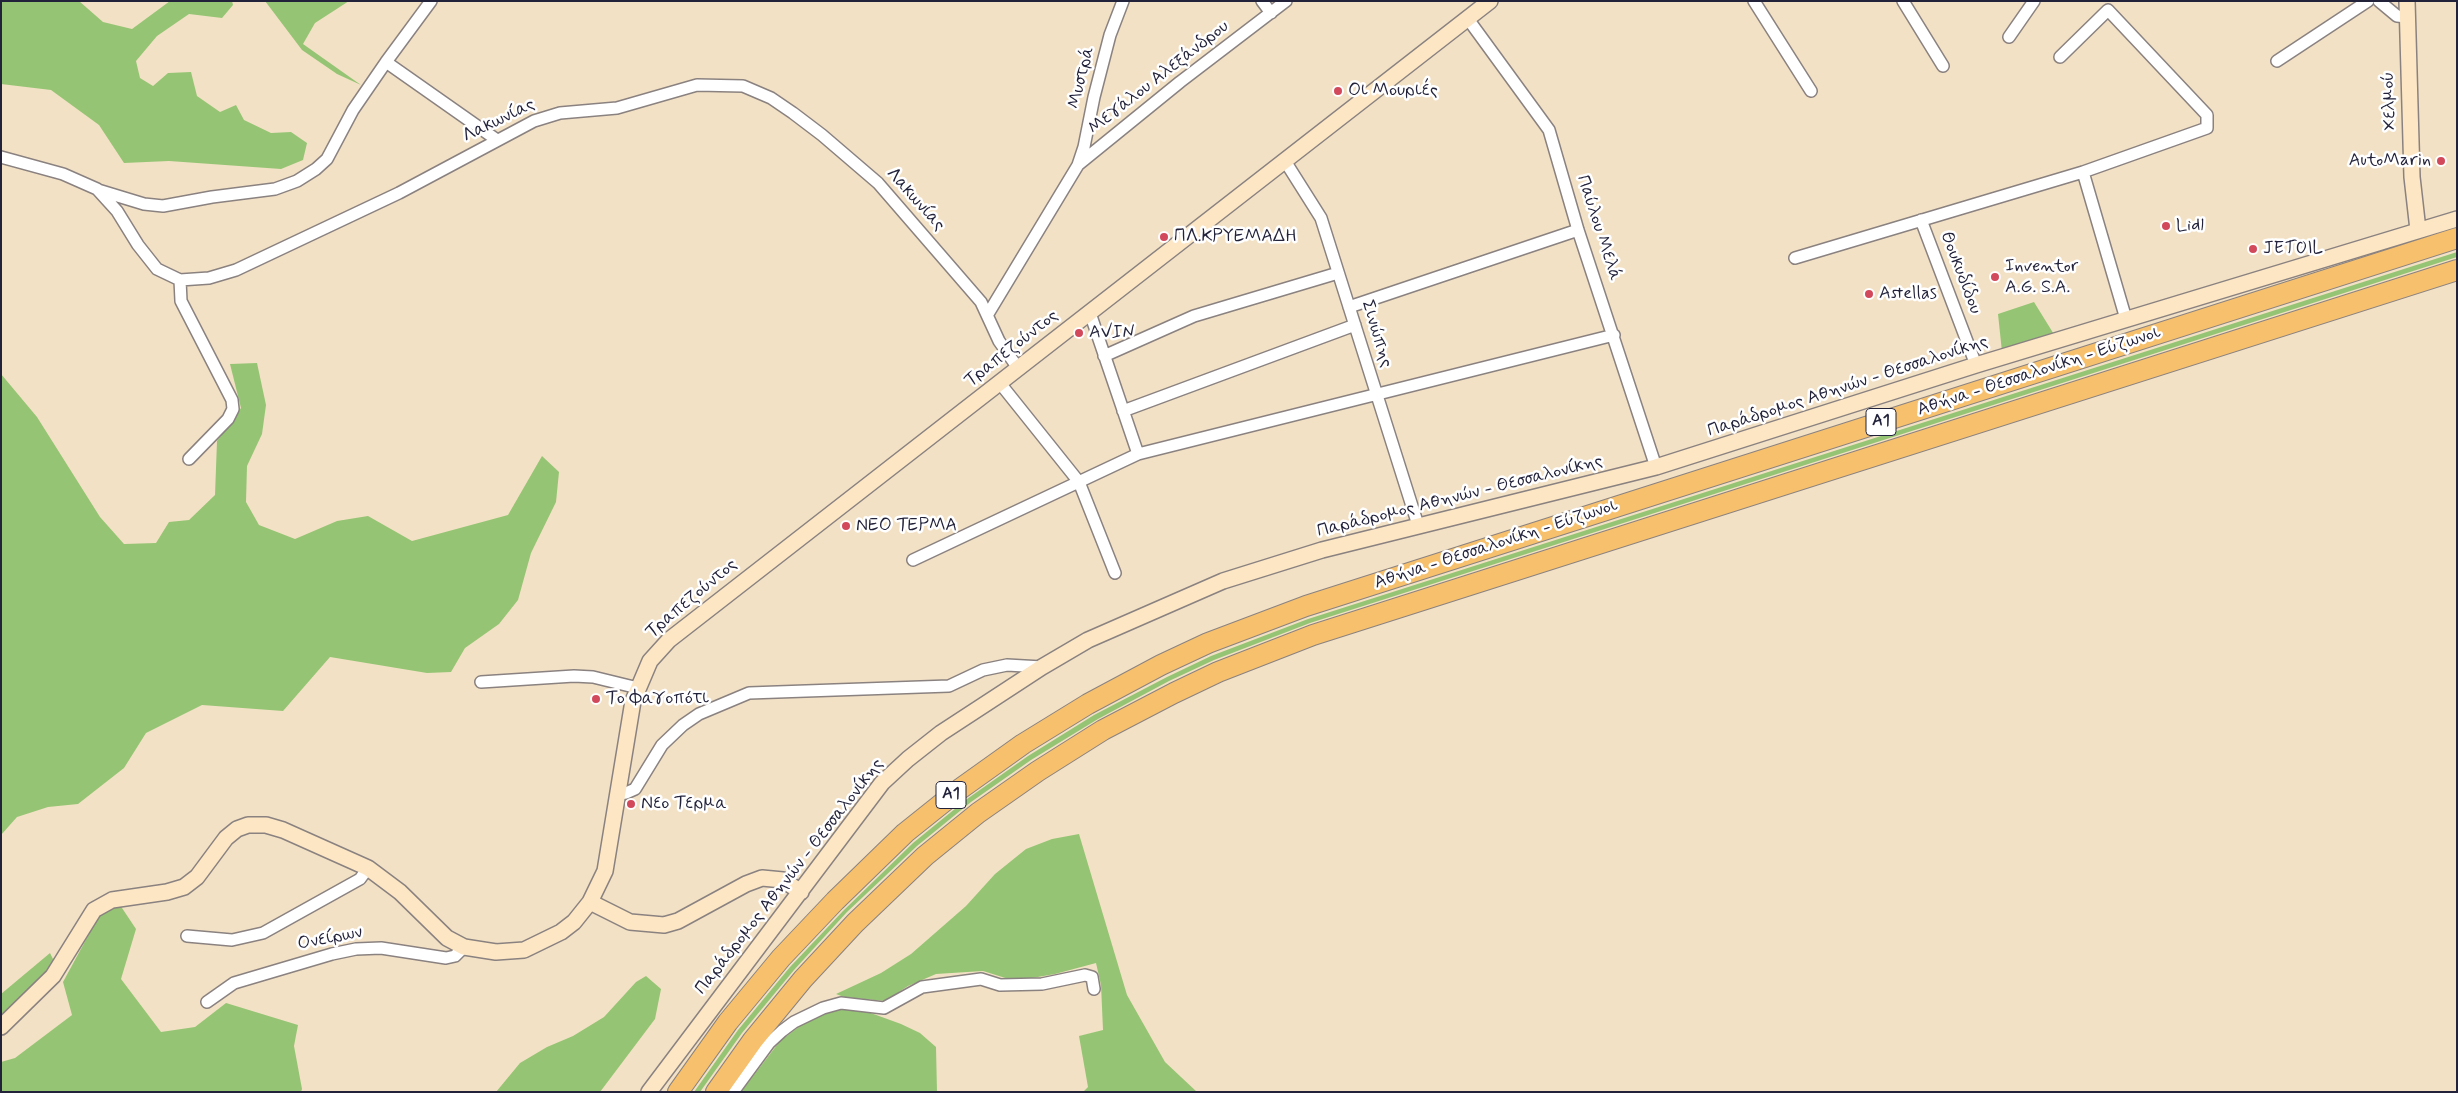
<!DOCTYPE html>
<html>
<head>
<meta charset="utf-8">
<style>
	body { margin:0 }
	#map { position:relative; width:2458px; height:1093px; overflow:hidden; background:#f3e1c5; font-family:Mynerve,sans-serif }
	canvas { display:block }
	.frame { position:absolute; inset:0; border:2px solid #22223b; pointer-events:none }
</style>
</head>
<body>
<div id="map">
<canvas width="2458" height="1093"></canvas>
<div class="frame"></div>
</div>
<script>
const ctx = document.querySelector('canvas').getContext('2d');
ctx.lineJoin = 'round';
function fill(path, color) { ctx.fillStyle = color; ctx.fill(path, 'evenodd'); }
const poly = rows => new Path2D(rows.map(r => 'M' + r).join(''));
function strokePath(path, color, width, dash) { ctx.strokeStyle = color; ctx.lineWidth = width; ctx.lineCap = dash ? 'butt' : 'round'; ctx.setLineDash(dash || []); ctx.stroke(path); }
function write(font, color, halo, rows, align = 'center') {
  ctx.font = font + ' Mynerve,sans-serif'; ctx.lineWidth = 5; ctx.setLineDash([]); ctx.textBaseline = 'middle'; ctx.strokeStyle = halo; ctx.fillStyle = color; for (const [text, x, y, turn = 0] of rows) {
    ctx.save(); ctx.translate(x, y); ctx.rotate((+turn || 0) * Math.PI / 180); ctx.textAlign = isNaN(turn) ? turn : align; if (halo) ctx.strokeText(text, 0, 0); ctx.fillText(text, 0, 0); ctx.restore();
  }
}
const green = poly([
	[1,1,79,1,103,22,132,29,170,1,232,1,233,5,222,18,189,14,157,36,136,61,140,78,153,86,168,73,191,72,197,96,220,112,236,105,244,120,271,133,291,132,307,143,303,160,281,169,169,161,124,163,99,125,51,90,1,84],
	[265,1,349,1,315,23,303,44,361,85,337,74,302,50],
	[2457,252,2457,257,1310,623,1214,660,1169,681,1098,719,1031,760,971,802,917,846,847,912,794,970,742,1033,700,1092,694,1092,738,1030,790,967,843,911,913,843,967,799,1028,756,1094,715,1167,677,1211,656,1308,619],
	[2034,302,2055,336,2002,352,1998,314],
	[257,363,266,405,262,434,247,466,246,502,259,525,295,539,337,521,368,516,412,541,508,515,542,456,559,472,556,502,531,553,518,600,499,624,465,648,451,672,427,673,330,657,283,711,202,705,146,733,124,768,78,804,48,807,17,817,1,835,1,374,37,417,100,517,124,544,156,543,169,522,189,520,215,495,217,441,241,408,230,364],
	[1079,834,1127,995,1165,1062,1197,1092,1083,1092,1088,1087,1079,1036,1103,1030,1101,985,1096,963,1055,974,1015,981,983,971,936,974,908,986,885,1001,844,997,836,994,881,973,911,954,966,906,995,874,1026,849,1052,839],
	[120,905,136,929,121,979,161,1032,195,1027,226,1003,298,1025,294,1046,302,1089,301,1092,1,1092,1,1062,15,1058,72,1015,63,982,101,912],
	[50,953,56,965,1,1016,1,994],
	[646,976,661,989,655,1019,600,1092,496,1092,520,1063,547,1047,573,1036,604,1017,636,982],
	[843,1007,868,1012,901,1024,920,1033,936,1047,937,1092,741,1092,780,1041,808,1020]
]);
const street = poly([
	[1262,1,1271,13],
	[1754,1,1811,91],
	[1903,1,1943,66],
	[2379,1,2397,16,2407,17],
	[1468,19,1549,130,1578,230,1656,467],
	[2009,37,2034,1],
	[2277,61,2368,1],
	[386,62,431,1],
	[1,157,63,174,97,189,117,211,138,245,157,269,180,280,209,278,236,270,399,193,534,121,560,113,617,108,697,85,743,86,771,98,793,113,822,135,878,183,981,302,999,341,1018,368],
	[1285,161,1321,218,1418,525],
	[1079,164,1180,82,1286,1],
	[2083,172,2126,319],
	[98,190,144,204,163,206,212,197,275,189,297,181,316,169,327,159,353,110,386,62,497,140],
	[1921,220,1976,365],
	[1795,258,2083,172,2207,128,2207,115,2108,10,2060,57],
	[180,280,181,301,232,400,233,409,228,419,189,459],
	[1349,307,1578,230],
	[1090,313,1138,454],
	[988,314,1078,165,1084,147,1094,97,1110,35,1123,1],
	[1104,356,1194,316,1338,273],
	[999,382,1079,482,1115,573],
	[1123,411,1355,325],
	[913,560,1138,454,1614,335],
	[481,682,574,676,593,677,638,688],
	[619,794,626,793,635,789,662,745,683,725,699,714,749,693,949,686,983,670,1007,665,1042,667],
	[187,936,232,940,263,933,360,879,368,868],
	[207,1002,234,983,332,954,356,949,381,948,446,958,455,956,464,947],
	[733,1092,769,1043,782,1031,794,1022,823,1008,841,1003,884,1008,922,987,981,979,1000,985,1042,984,1085,975,1092,977,1094,989]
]);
const secondary = poly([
	[2407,1,2412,177,2418,230],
	[590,902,630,922,664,925,678,921,746,884,762,878,783,880,801,892],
	[1,1027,53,976,94,910,112,900,167,892,184,887,197,877,226,838,237,829,248,825,266,825,283,830,368,868,400,892,447,938,464,947,496,952,524,950,561,932,574,922,590,902,605,871,633,701,650,661,669,640,1490,1],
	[649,1092,882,783,908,759,941,733,1042,667,1088,640,1223,581,1322,550,1656,467,1976,365,2457,219]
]);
const highway = poly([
	[678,1092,728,1022,781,958,835,901,905,833,960,789,1023,744,1088,704,1161,665,1208,643,1306,606,2457,238],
	[716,1092,753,1040,803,979,855,923,925,856,978,813,1038,771,1103,730,1174,693,1218,672,1313,635,2457,270]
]);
const markers = [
	[1338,91,5,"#d1495b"],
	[2441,161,5,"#d1495b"],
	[2166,226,5,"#d1495b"],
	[1164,237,5,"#d1495b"],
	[2253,249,5,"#d1495b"],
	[1995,277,5,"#d1495b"],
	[1869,294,5,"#d1495b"],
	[1079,333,5,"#d1495b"],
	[846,526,5,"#d1495b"],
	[596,699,5,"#d1495b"],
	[631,804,5,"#d1495b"]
];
const shields = [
	[1881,422,30],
	[951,795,30]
];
const shieldNames = [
	["Α1",1881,422],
	["Α1",951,795]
];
const streetNames = [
	["Μυστρά",1082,78,-76],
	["Μεγάλου Αλεξάνδρου",1159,78,-38],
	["Χελμού",2390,101,-92],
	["Λακωνίας",499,121,-26],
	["Λακωνίας",915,200,48],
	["Παύλου Μελά",1598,228,72],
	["Θουκυδίδου",1960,273,69],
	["Σινώπης",1376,334,73],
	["Τραπεζούντος",1012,349,-38],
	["Αθήνα - Θεσσαλονίκη - Εύζωνοι",2039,372,-18],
	["Παράδρομος Αθηνών - Θεσσαλονίκης",1848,387,-18],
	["Παράδρομος Αθηνών - Θεσσαλονίκης",1460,497,-14],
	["Αθήνα - Θεσσαλονίκη - Εύζωνοι",1496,545,-18],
	["Τραπεζούντος",692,599,-40],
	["Παράδρομος Αθηνών - Θεσσαλονίκης",790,877,-52],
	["Ονείρων",330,939,-11]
];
const poiNames = [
	["Οι Μουριές",1348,91],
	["AutoMarin",2431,161,"right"],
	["Lidl",2176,226],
	["ΠΛ.ΚΡΥΕΜΑΔΗ",1174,237],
	["JETOIL",2263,249],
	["Inventor",2005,267],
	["A.G. S.A.",2005,288],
	["Astellas",1879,294],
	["AVIN",1089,333],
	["ΝΕΟ ΤΕΡΜΑ",856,526],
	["Το Φαγοπότι",606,699],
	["Νεο Τερμα",641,804]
];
fill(green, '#95c574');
strokePath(street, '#8a8280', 14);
strokePath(secondary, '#8a8280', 18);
strokePath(highway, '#8a8280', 22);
strokePath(street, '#fff', 11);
strokePath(secondary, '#fce6c4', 15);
strokePath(highway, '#f7c06c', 20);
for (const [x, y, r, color] of markers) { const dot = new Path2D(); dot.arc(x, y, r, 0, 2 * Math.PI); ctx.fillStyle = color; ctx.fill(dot); strokePath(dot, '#fff', 2); }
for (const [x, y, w] of shields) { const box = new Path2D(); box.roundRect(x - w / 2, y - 13.5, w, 27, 4); ctx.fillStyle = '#fff'; ctx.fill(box); strokePath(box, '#22223b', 1); }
write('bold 16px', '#22223b', null, shieldNames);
write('18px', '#22223b', '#fff', streetNames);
write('18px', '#22223b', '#fff', poiNames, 'left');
</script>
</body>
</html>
